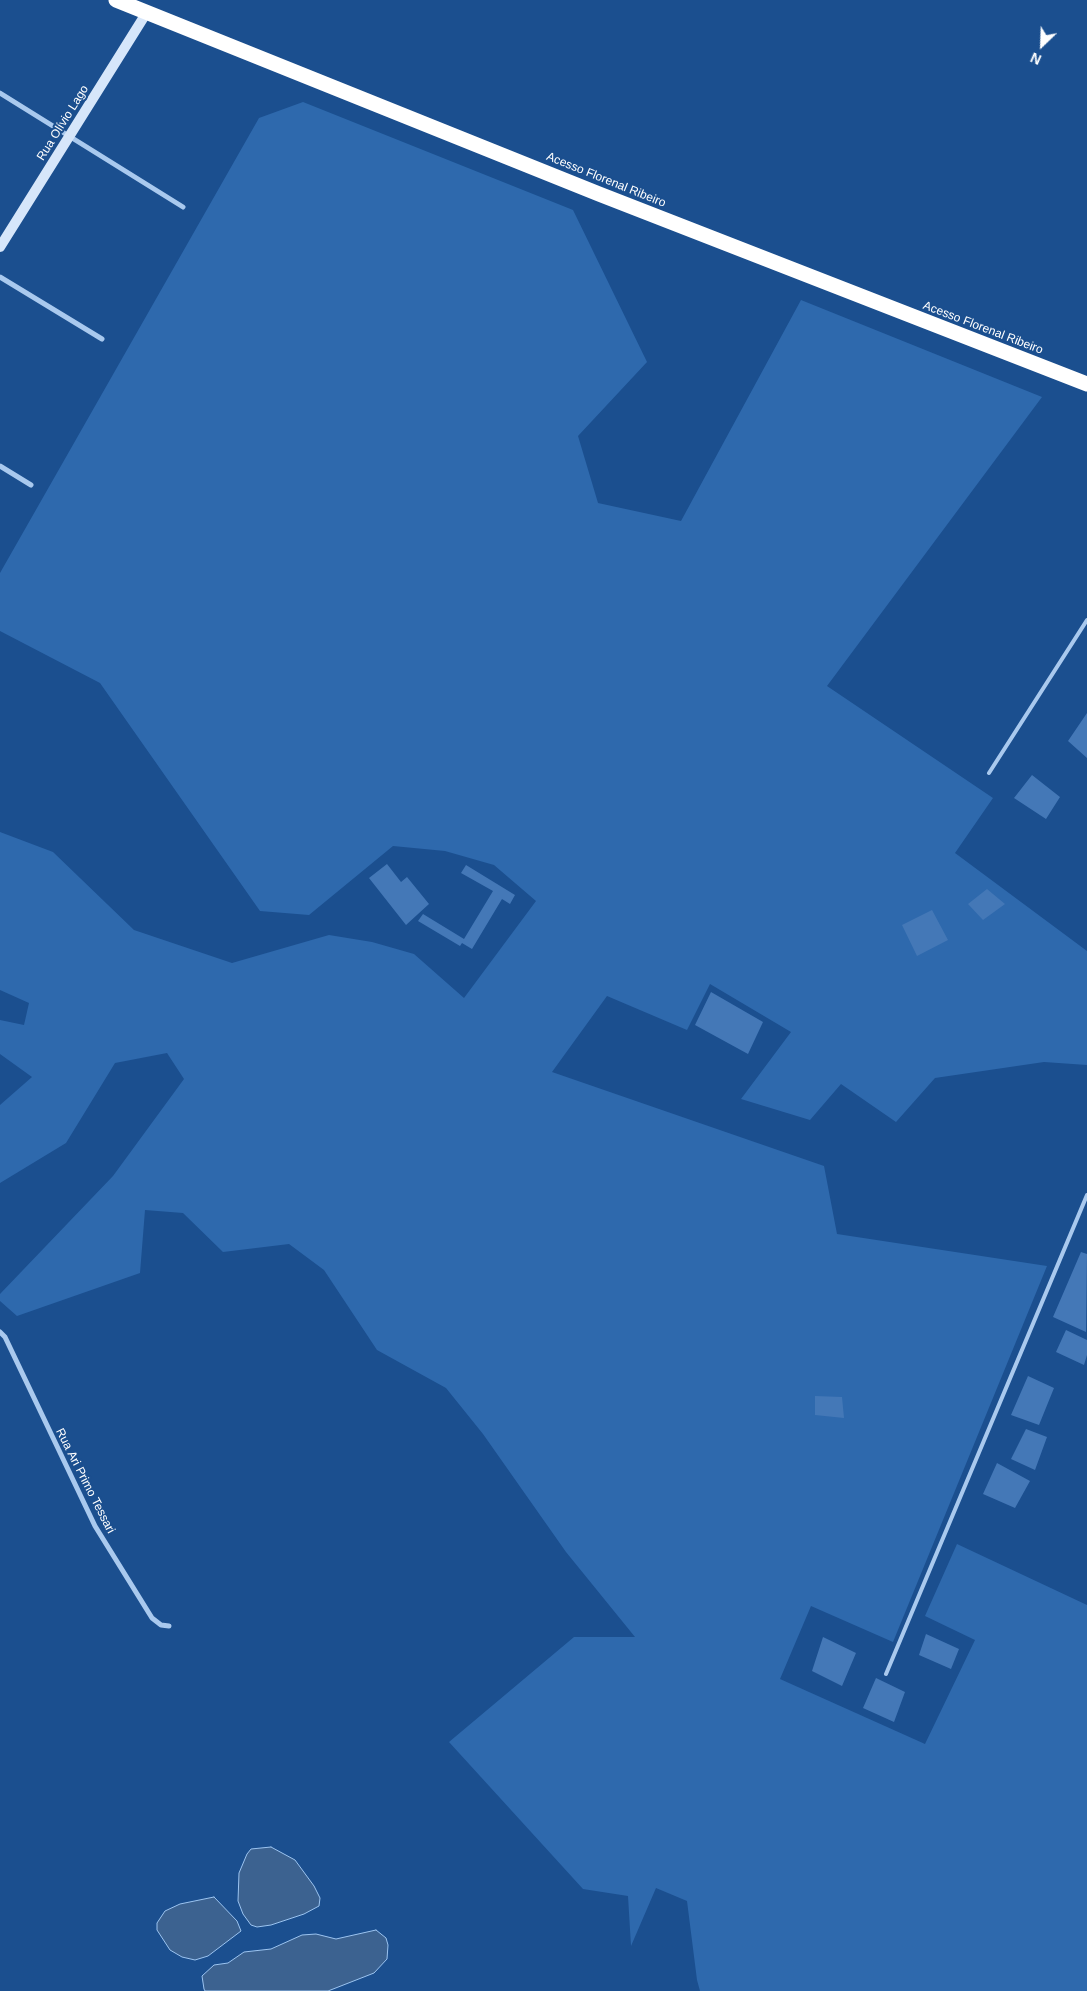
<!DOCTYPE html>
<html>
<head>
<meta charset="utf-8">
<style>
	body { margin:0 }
	#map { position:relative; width:1087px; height:1991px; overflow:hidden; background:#1b4f8f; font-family:Arial,sans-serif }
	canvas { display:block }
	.north { position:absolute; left:1017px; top:20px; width:50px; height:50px; -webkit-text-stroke:4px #1b4f8f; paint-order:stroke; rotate:204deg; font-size:14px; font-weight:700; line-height:20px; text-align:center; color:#fff }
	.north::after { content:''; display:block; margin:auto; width:18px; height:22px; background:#fff; clip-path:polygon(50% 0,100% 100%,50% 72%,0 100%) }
</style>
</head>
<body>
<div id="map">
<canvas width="1087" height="1991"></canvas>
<div class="north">N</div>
</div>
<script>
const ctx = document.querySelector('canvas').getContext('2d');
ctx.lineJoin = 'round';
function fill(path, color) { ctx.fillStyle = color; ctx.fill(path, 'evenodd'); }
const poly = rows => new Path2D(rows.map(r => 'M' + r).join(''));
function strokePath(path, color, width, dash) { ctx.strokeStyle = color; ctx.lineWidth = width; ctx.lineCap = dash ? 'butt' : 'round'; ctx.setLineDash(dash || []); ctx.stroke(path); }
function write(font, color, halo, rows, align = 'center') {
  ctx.font = font + ' Arial,sans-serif'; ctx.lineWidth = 4; ctx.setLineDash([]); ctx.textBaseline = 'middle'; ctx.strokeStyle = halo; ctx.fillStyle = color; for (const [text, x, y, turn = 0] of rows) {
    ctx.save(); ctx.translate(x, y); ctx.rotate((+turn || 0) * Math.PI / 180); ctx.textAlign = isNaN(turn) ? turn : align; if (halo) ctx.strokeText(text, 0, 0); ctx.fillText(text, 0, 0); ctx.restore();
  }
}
const green = poly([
	[303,102,573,210,647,362,578,436,598,503,681,521,801,300,1042,397,827,686,993,798,955,853,1087,951,1087,1065,1044,1062,935,1078,896,1122,841,1084,810,1120,741,1099,791,1032,710,984,687,1030,607,996,552,1072,824,1166,837,1234,1047,1266,893,1642,811,1606,780,1679,925,1744,975,1640,925,1616,957,1544,1087,1605,1087,1991,700,1991,697,1980,687,1901,656,1888,631,1946,628,1896,583,1889,449,1742,574,1637,635,1637,566,1552,483,1434,446,1388,377,1350,324,1270,289,1244,223,1252,183,1213,145,1210,140,1273,17,1316,0,1301,0,1294,113,1176,184,1079,167,1053,115,1063,66,1143,0,1183,0,1105,32,1077,0,1054,0,1020,24,1025,29,1003,0,990,0,832,53,852,134,930,232,963,329,935,372,942,414,954,464,998,536,901,494,865,445,851,393,846,309,915,260,911,100,683,0,631,0,573,259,118]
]);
const water = poly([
	[271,1847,295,1860,314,1886,320,1898,319,1906,304,1914,271,1925,257,1927,251,1925,243,1914,238,1901,239,1873,247,1854,251,1849,271,1847],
	[214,1897,237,1921,241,1931,208,1956,195,1960,182,1957,170,1950,157,1930,157,1923,165,1911,180,1904,214,1897],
	[376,1930,386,1938,388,1945,387,1959,374,1973,328,1991,205,1991,204,1989,202,1976,214,1965,228,1963,244,1952,271,1949,302,1935,316,1934,336,1939,376,1930]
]);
const building = poly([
	[1087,713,1087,758,1068,741],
	[1032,775,1060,797,1046,819,1014,798],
	[387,864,401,882,407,877,429,904,406,925,369,878],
	[466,865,515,895,510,904,502,899,472,949,462,943,460,946,418,921,423,914,464,939,493,891,461,873],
	[987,889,1005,904,983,920,968,904],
	[932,910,948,940,917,956,902,925],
	[711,992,763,1022,748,1054,695,1025],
	[1081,1252,1087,1254,1086,1332,1053,1317],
	[1066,1330,1087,1340,1087,1355,1084,1365,1056,1352],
	[1028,1376,1054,1388,1039,1425,1011,1415],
	[815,1396,842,1397,844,1418,815,1415],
	[1026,1429,1047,1437,1035,1470,1011,1459],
	[997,1463,1030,1481,1015,1508,983,1494],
	[926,1634,959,1649,951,1669,919,1655],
	[823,1637,856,1653,842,1686,812,1671],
	[876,1678,905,1692,894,1722,863,1708]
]);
const lane = poly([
	[989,773,1087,620],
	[886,1674,1087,1195]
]);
const street = poly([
	[0,93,183,207],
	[0,277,102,339],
	[0,466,31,485],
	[0,1332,5,1337,95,1526,152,1618,161,1625,169,1626]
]);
const secondary = poly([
	[0,247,147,12]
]);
const highway = poly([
	[116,0,599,194,1087,384]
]);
const streetNames = [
	["Rua Olívio Lago",63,123,-58],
	["Acesso Florenal Ribeiro",606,180,22],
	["Acesso Florenal Ribeiro",983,328,21],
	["Rua Ari Primo Tessari",85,1481,63]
];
fill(green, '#2e69ad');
fill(water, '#3c6290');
strokePath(water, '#9cc4f0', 1);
fill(building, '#4478b7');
strokePath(lane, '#a9c9ee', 4);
strokePath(street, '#a9c9ee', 5);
strokePath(secondary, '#d6e6fa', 10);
strokePath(highway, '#fff', 15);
write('12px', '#fff', '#1b4f8f', streetNames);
</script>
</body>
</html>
